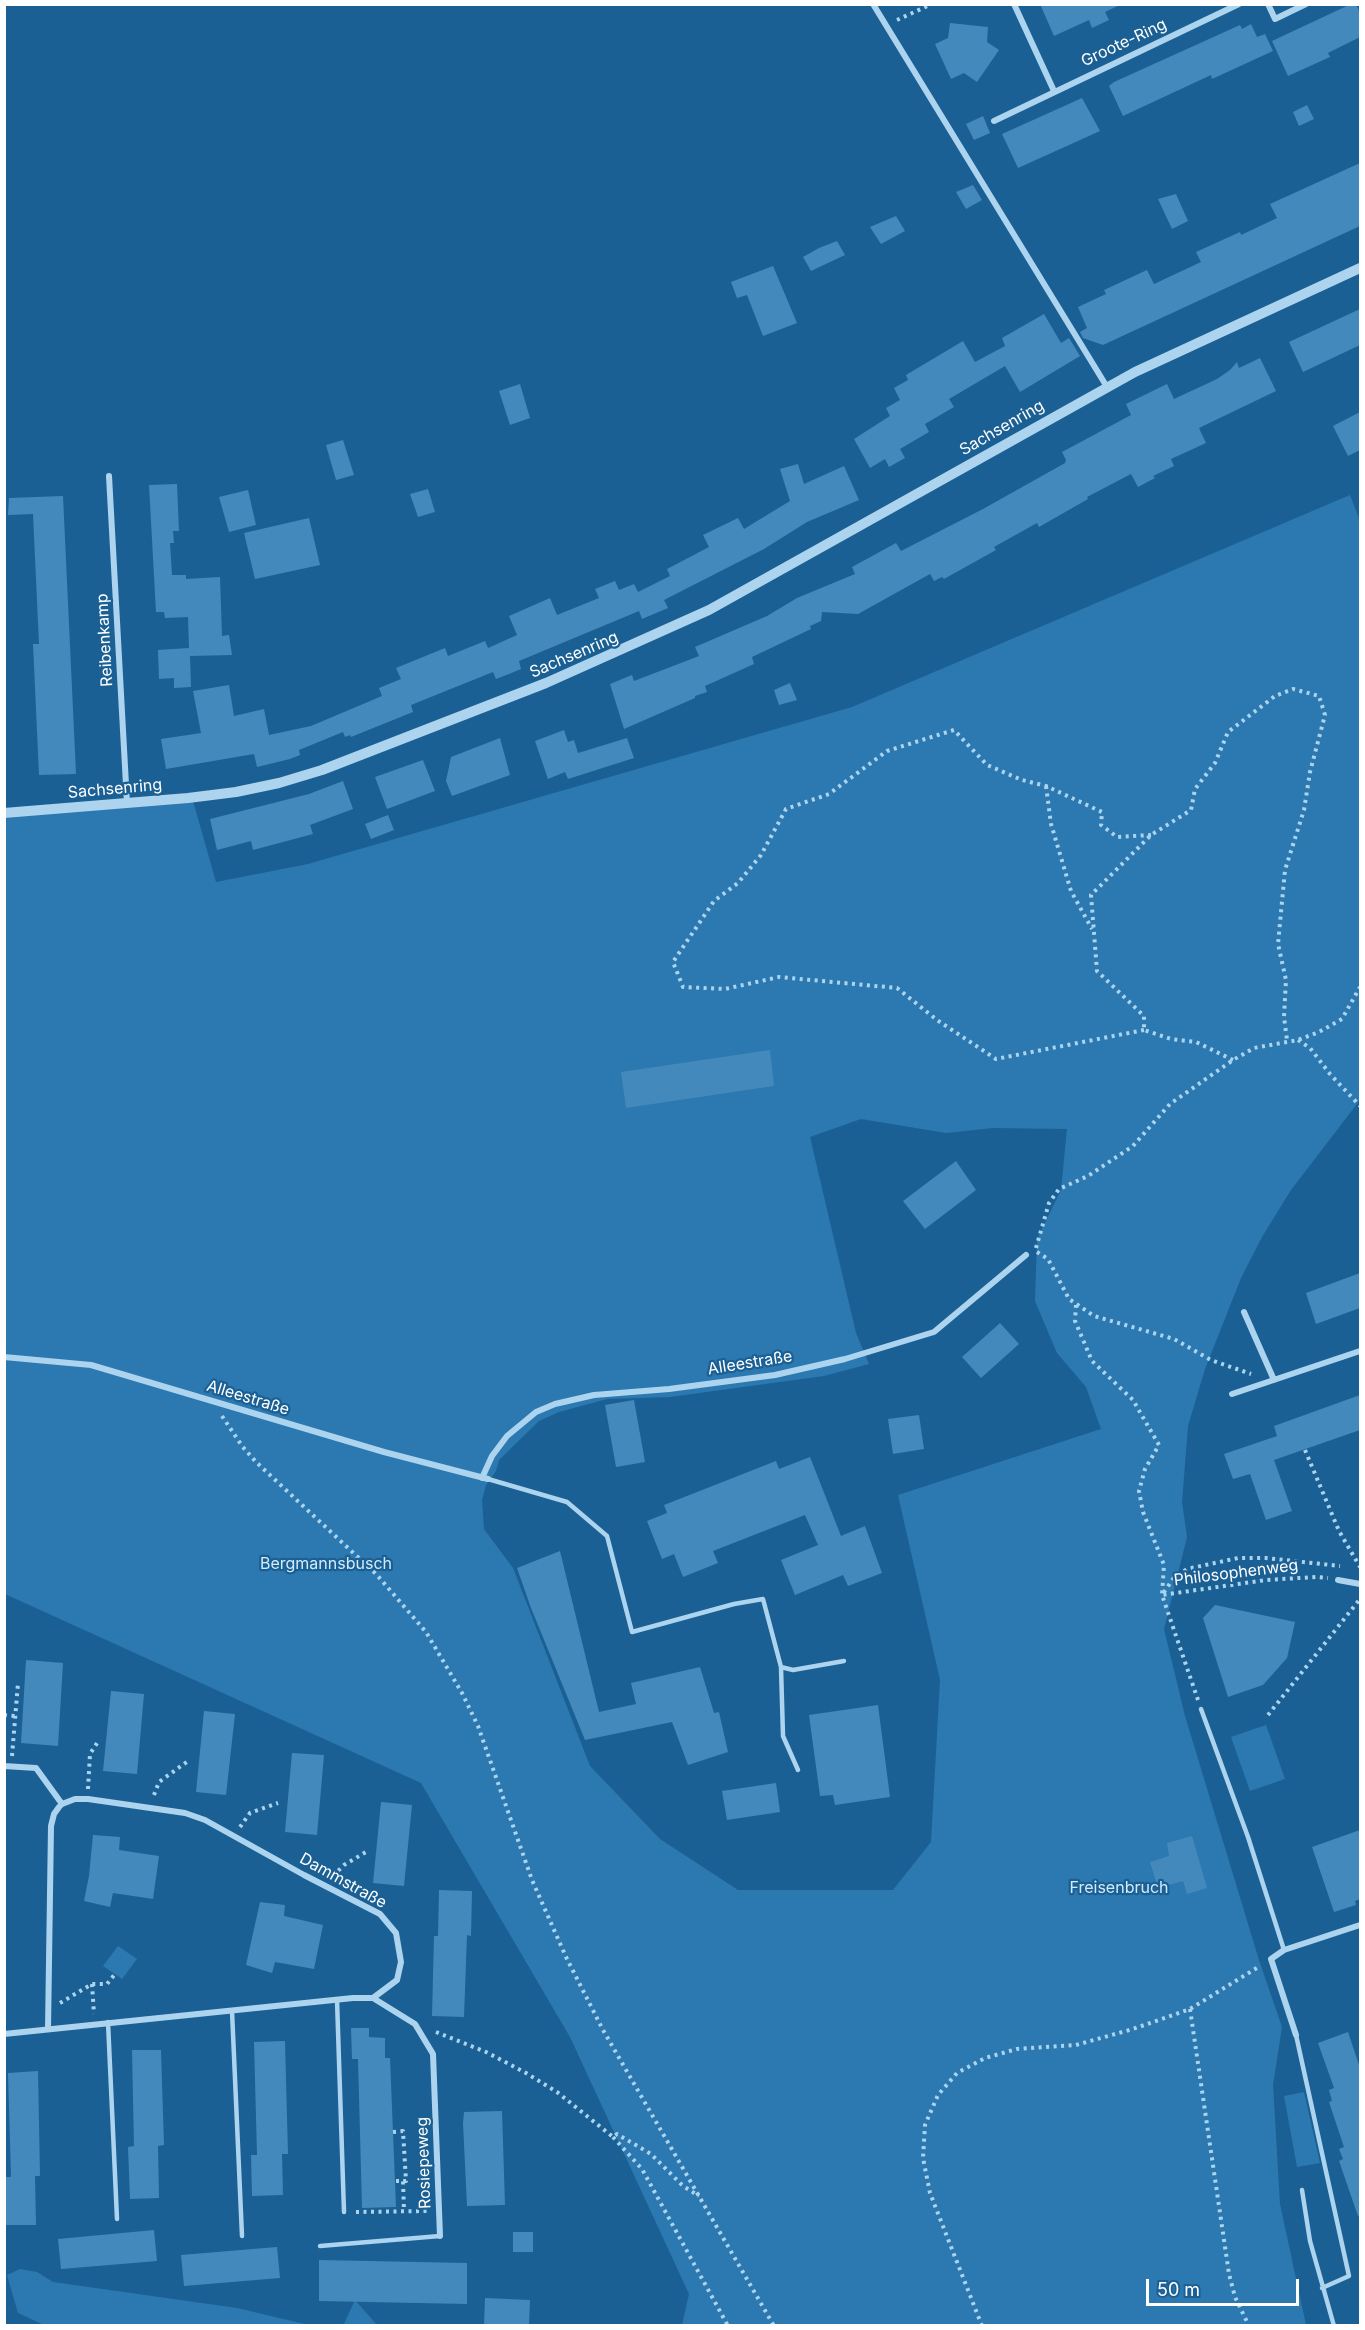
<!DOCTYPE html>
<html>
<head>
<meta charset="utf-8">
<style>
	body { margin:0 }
	#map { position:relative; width:1365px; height:2330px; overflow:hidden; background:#1b6094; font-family:Inter,sans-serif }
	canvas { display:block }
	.frame { position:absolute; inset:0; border:6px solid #fff; pointer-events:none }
	.scale { position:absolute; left:1146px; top:2279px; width:153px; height:27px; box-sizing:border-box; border:3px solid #fff; border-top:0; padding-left:8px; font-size:18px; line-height:21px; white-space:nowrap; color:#fff; -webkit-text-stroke:4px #1b6094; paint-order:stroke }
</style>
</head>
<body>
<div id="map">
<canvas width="1365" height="2330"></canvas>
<div class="frame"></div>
<div class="scale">50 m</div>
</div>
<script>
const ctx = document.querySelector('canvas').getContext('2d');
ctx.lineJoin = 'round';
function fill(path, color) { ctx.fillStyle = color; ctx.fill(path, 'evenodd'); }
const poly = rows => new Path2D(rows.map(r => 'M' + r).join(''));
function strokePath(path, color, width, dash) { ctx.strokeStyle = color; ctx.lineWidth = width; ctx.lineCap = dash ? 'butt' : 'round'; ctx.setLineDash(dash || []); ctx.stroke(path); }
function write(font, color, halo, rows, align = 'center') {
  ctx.font = font + ' Inter,sans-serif'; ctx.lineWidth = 4.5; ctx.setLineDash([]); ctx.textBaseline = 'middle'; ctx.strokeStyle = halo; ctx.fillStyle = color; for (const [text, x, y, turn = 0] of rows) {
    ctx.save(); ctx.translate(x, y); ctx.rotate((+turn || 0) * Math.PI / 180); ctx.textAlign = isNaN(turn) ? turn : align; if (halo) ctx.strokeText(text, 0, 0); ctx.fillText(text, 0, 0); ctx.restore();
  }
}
const green = poly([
	[1350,495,1360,521,1360,1100,1291,1190,1262,1237,1241,1278,1205,1369,1188,1426,1182,1502,1187,1537,1164,1629,1185,1716,1259,1960,1282,2027,1273,2085,1280,2204,1306,2325,682,2325,689,2294,570,2037,421,1783,5,1594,5,816,193,801,216,882,308,864,852,707],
	[861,1119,946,1133,993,1128,1067,1129,1061,1190,1037,1239,1035,1301,1057,1353,1086,1387,1101,1429,898,1495,940,1680,931,1842,893,1890,738,1890,660,1839,590,1766,513,1568,484,1529,482,1500,486,1485,496,1471,499,1460,539,1421,559,1412,607,1399,670,1397,824,1376,869,1364,856,1333,810,1137],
	[1266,1725,1285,1779,1250,1791,1231,1737],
	[118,1946,137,1959,122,1979,103,1966],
	[1304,2092,1320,2163,1297,2167,1284,2096],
	[20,2269,37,2272,53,2282,237,2308,309,2325,44,2325,18,2313,7,2275],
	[355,2300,377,2325,343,2326]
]);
const building = poly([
	[1040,4,1122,4,1105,12,1109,20,1092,28,1089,20,1054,36],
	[1351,4,1356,4,1360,13,1360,37,1328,53,1330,57,1288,76,1272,41],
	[950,23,988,27,987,42,999,50,977,82,964,73,951,79,935,44,948,38],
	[1251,24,1257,37,1265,34,1273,51,1212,79,1211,75,1123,116,1109,86,1114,82,1240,25,1242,29],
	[1082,98,1100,131,1018,168,1002,134],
	[1307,105,1314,119,1299,126,1293,112],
	[983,116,990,133,974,140,966,124],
	[1360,163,1360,226,1103,345,1083,338,1080,332,1087,328,1078,307,1106,294,1104,290,1147,270,1154,284,1201,262,1196,252,1240,232,1241,235,1277,218,1270,204],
	[973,185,982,200,966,209,956,192],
	[1176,194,1188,221,1172,229,1158,199],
	[896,216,905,231,881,244,870,227],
	[837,241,845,255,811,271,803,257,819,248],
	[773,266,797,323,763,336,747,295,737,298,731,282],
	[1360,309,1360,345,1303,372,1289,342],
	[1044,314,1061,343,1069,338,1080,356,1020,392,1005,366,949,399,954,407,925,424,929,432,900,449,905,458,889,467,885,459,870,468,854,439,890,416,886,408,900,400,894,388,908,380,906,375,963,341,975,362,1005,346,1002,338],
	[1260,358,1276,391,1199,428,1206,443,1171,459,1174,466,1153,476,1155,478,1138,487,1131,474,1087,497,1088,499,1039,527,1037,523,994,547,996,550,944,579,942,577,934,581,930,574,858,614,822,612,821,621,810,626,811,629,752,657,754,664,705,686,707,692,695,696,695,698,624,729,610,684,632,675,634,681,699,656,695,647,767,616,797,598,855,574,852,567,896,543,901,551,983,509,1065,463,1066,460,1062,452,1131,415,1126,404,1167,384,1174,399,1217,379,1230,370,1237,362,1239,368],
	[520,384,530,418,510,425,499,391],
	[1360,412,1360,450,1348,456,1333,426],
	[343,440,354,475,336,480,326,445],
	[798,464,804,484,844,466,859,500,807,522,764,549,664,600,668,608,642,619,639,611,519,661,521,669,509,674,496,679,493,672,411,705,413,712,351,737,350,735,345,737,343,732,299,750,300,755,290,759,257,767,254,754,166,769,161,739,201,733,193,691,229,685,234,716,264,709,269,735,311,726,382,696,379,688,401,679,396,668,445,648,448,656,485,641,488,648,517,635,509,616,550,598,557,615,599,598,595,589,615,581,619,590,634,584,638,592,670,576,667,569,709,547,703,535,738,518,744,529,790,501,780,469],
	[177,484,179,531,173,531,174,543,170,543,172,575,186,575,186,579,220,577,222,636,229,635,232,655,190,656,191,687,174,688,174,678,159,679,158,650,189,648,188,617,165,618,164,612,156,612,149,485],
	[428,489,435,512,418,517,410,494],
	[248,490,256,525,229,532,219,497],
	[63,496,76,774,39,775,33,644,39,644,33,514,8,515,9,498],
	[309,518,320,565,255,579,244,533],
	[790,683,797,700,779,705,774,690],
	[564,730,568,742,574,740,578,753,627,738,634,758,568,779,565,772,548,779,535,741],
	[500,738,510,775,452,796,446,781,451,757],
	[423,760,435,791,387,809,375,777],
	[343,781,353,809,310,825,313,834,253,850,251,841,217,850,210,819,309,794],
	[388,815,394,830,371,839,365,824],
	[770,1050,774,1086,626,1108,621,1072],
	[956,1161,976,1190,925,1229,903,1201],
	[1360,1273,1360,1308,1316,1324,1306,1293],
	[1000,1323,1019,1344,981,1378,962,1357],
	[1360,1395,1360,1430,1274,1460,1292,1511,1266,1520,1250,1474,1233,1479,1224,1454,1277,1436,1274,1426],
	[634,1400,645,1462,616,1467,605,1405],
	[919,1415,924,1449,893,1454,888,1419],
	[810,1457,841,1536,865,1526,882,1573,848,1586,843,1575,795,1595,781,1560,818,1545,805,1515,713,1551,718,1563,683,1577,674,1554,662,1559,647,1521,667,1513,664,1505,776,1461,779,1469],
	[560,1551,599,1712,636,1704,631,1683,700,1667,714,1713,719,1712,728,1752,688,1765,672,1722,585,1740,531,1608,517,1568],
	[1215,1605,1295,1622,1287,1658,1263,1685,1228,1697,1203,1618],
	[26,1660,63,1663,58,1746,21,1743],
	[111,1691,144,1694,137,1774,103,1771],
	[878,1705,890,1797,835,1805,833,1795,820,1796,809,1715],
	[204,1711,235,1714,226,1795,196,1792],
	[292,1753,324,1755,317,1835,285,1832],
	[776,1783,780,1812,727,1820,722,1791],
	[381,1802,412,1805,404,1886,373,1883],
	[1360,1830,1360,1899,1355,1901,1356,1905,1334,1912,1312,1847],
	[93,1835,120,1837,119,1850,159,1856,153,1899,113,1893,110,1907,84,1901,89,1876],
	[1192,1836,1207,1888,1187,1894,1183,1881,1158,1888,1150,1862,1169,1856,1167,1843],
	[439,1890,472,1891,471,1936,467,1935,464,2017,432,2016,434,1936,438,1936],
	[260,1902,285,1905,284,1916,323,1925,314,1969,275,1962,272,1973,246,1965],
	[351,2028,369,2028,369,2037,385,2038,385,2058,390,2058,396,2207,362,2208,358,2059,352,2059],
	[1348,2032,1360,2068,1360,2215,1358,2216,1339,2161,1343,2159,1339,2149,1344,2147,1329,2102,1332,2101,1329,2090,1334,2088,1318,2043],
	[285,2041,288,2154,282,2154,283,2195,252,2196,251,2155,257,2155,254,2042],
	[132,2050,161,2050,164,2145,158,2146,159,2198,130,2199,128,2147,134,2146],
	[38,2071,40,2176,35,2176,36,2225,6,2225,5,2177,11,2177,8,2073],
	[502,2111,505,2205,467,2206,463,2123,464,2112],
	[154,2230,157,2261,61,2269,58,2239],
	[513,2232,533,2232,533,2252,513,2252],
	[277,2247,280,2278,184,2286,181,2255],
	[319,2260,467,2263,467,2304,319,2301],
	[485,2298,530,2300,529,2325,484,2325]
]);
const path = poly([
	[897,20,932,4],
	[1046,786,1051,824,1071,891,1092,929],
	[1144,1030,996,1059,937,1020,897,988,779,977,725,989,683,987,673,962,714,901,738,883,761,855,786,809,829,794,887,751,954,730,987,765,1022,780,1046,786,1102,812,1101,825,1117,837,1151,835],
	[1298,1040,1310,1048,1330,1074,1360,1106],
	[1233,1060,1196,1042,1171,1039,1144,1030,1144,1016,1097,971,1091,895,1151,835,1191,810,1195,789,1215,763,1228,732,1275,696,1293,689,1319,696,1325,715,1310,772,1304,810,1285,870,1278,944,1286,980,1284,1017,1287,1040],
	[1036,1248,1049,1203,1059,1189,1088,1176,1133,1146,1170,1104,1233,1060,1254,1048,1298,1040,1319,1032,1342,1019,1360,987],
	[1037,1252,1048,1259,1069,1299,1094,1316,1174,1339,1211,1360,1251,1374],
	[1076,1305,1075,1321,1092,1361,1133,1400,1159,1445,1145,1469,1139,1491,1143,1512,1164,1565,1162,1595,1173,1579,1187,1569,1238,1558,1266,1558,1340,1566],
	[222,1416,242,1446,256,1462,377,1575,426,1632,462,1693,478,1726,532,1880,566,1957,603,2030,774,2326],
	[1305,1450,1339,1531,1360,1567],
	[1198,1700,1162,1595,1266,1580,1316,1577,1328,1578],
	[4,1715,15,1716],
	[1268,1715,1360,1599],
	[12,1756,18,1683],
	[88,1789,90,1754,99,1740],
	[154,1795,159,1782,188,1761],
	[240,1827,250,1813,278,1803],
	[333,1876,344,1865,366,1852],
	[92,1984,94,2014],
	[60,2003,92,1984,107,1984,115,1974],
	[1190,2009,1229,2274,1235,2297,1249,2326],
	[436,2032,486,2052,526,2073,557,2092,613,2137,617,2134,651,2154,683,2186,699,2196],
	[393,2132,403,2131,406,2181,403,2181],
	[613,2137,642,2169,728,2326],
	[396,2181,403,2181,404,2211],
	[356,2212,427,2211],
	[982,2326,930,2193,923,2158,925,2125,938,2095,957,2073,985,2058,1017,2049,1076,2045,1133,2029,1190,2009,1260,1966]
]);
const service = poly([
	[488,1479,567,1502,607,1536,632,1632,734,1604,763,1599,781,1667,793,1670,844,1661],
	[781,1667,783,1736,798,1770],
	[1201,1709,1248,1837,1284,1950],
	[337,2000,344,2212],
	[232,2011,242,2236],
	[108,2022,117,2219],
	[1296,2035,1349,2276,1322,2288],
	[1302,2190,1310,2241,1334,2326],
	[320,2246,440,2236]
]);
const minor = poly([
	[873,4,1107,387],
	[1014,4,1054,91],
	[1268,4,1275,19,1306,4],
	[994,121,1239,4],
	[109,476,127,803],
	[1244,1312,1274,1380],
	[4,1357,91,1365,384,1452,488,1479],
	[1232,1394,1360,1351],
	[482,1478,492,1456,507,1436,536,1412,555,1404,594,1395,669,1389,775,1375,845,1359,934,1332,1026,1255],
	[1338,1580,1360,1584],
	[4,1766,36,1768,62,1804],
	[373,1998,415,2024,433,2054,440,2236],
	[4,2034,353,1998,373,1998,397,1980,401,1962,396,1933,380,1914,304,1875,205,1820,185,1813,88,1799,75,1799,62,1804,59,1807,54,1814,51,1826,48,2029],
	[1296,2035,1271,1959,1284,1950,1360,1925]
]);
const tertiary = poly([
	[4,813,188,798,236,792,279,783,322,770,546,683,709,610,1135,372,1360,268]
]);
const streetNames = [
	["Groote-Ring",1124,43,-25],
	["Sachsenring",1002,428,-30],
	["Reibenkamp",105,640,-93],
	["Sachsenring",574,655,-23],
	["Sachsenring",115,789,-5],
	["Alleestraße",750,1363,-9],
	["Alleestraße",248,1398,17],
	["Philosophenweg",1236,1573,-7],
	["Dammstraße",343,1881,29],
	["Rosiepeweg",424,2163,-92]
];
const parkNames = [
	["Bergmannsbusch",326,1564],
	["Freisenbruch",1119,1888]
];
fill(green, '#2b79b0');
fill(building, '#4489bb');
strokePath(path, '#add4ef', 4, [3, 4.5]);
strokePath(service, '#add4ef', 4.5);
strokePath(minor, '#add4ef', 6);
strokePath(tertiary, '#add4ef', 10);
write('16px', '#fff', '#1b6094', streetNames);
write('16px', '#d3eafb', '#1b6094', parkNames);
</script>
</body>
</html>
